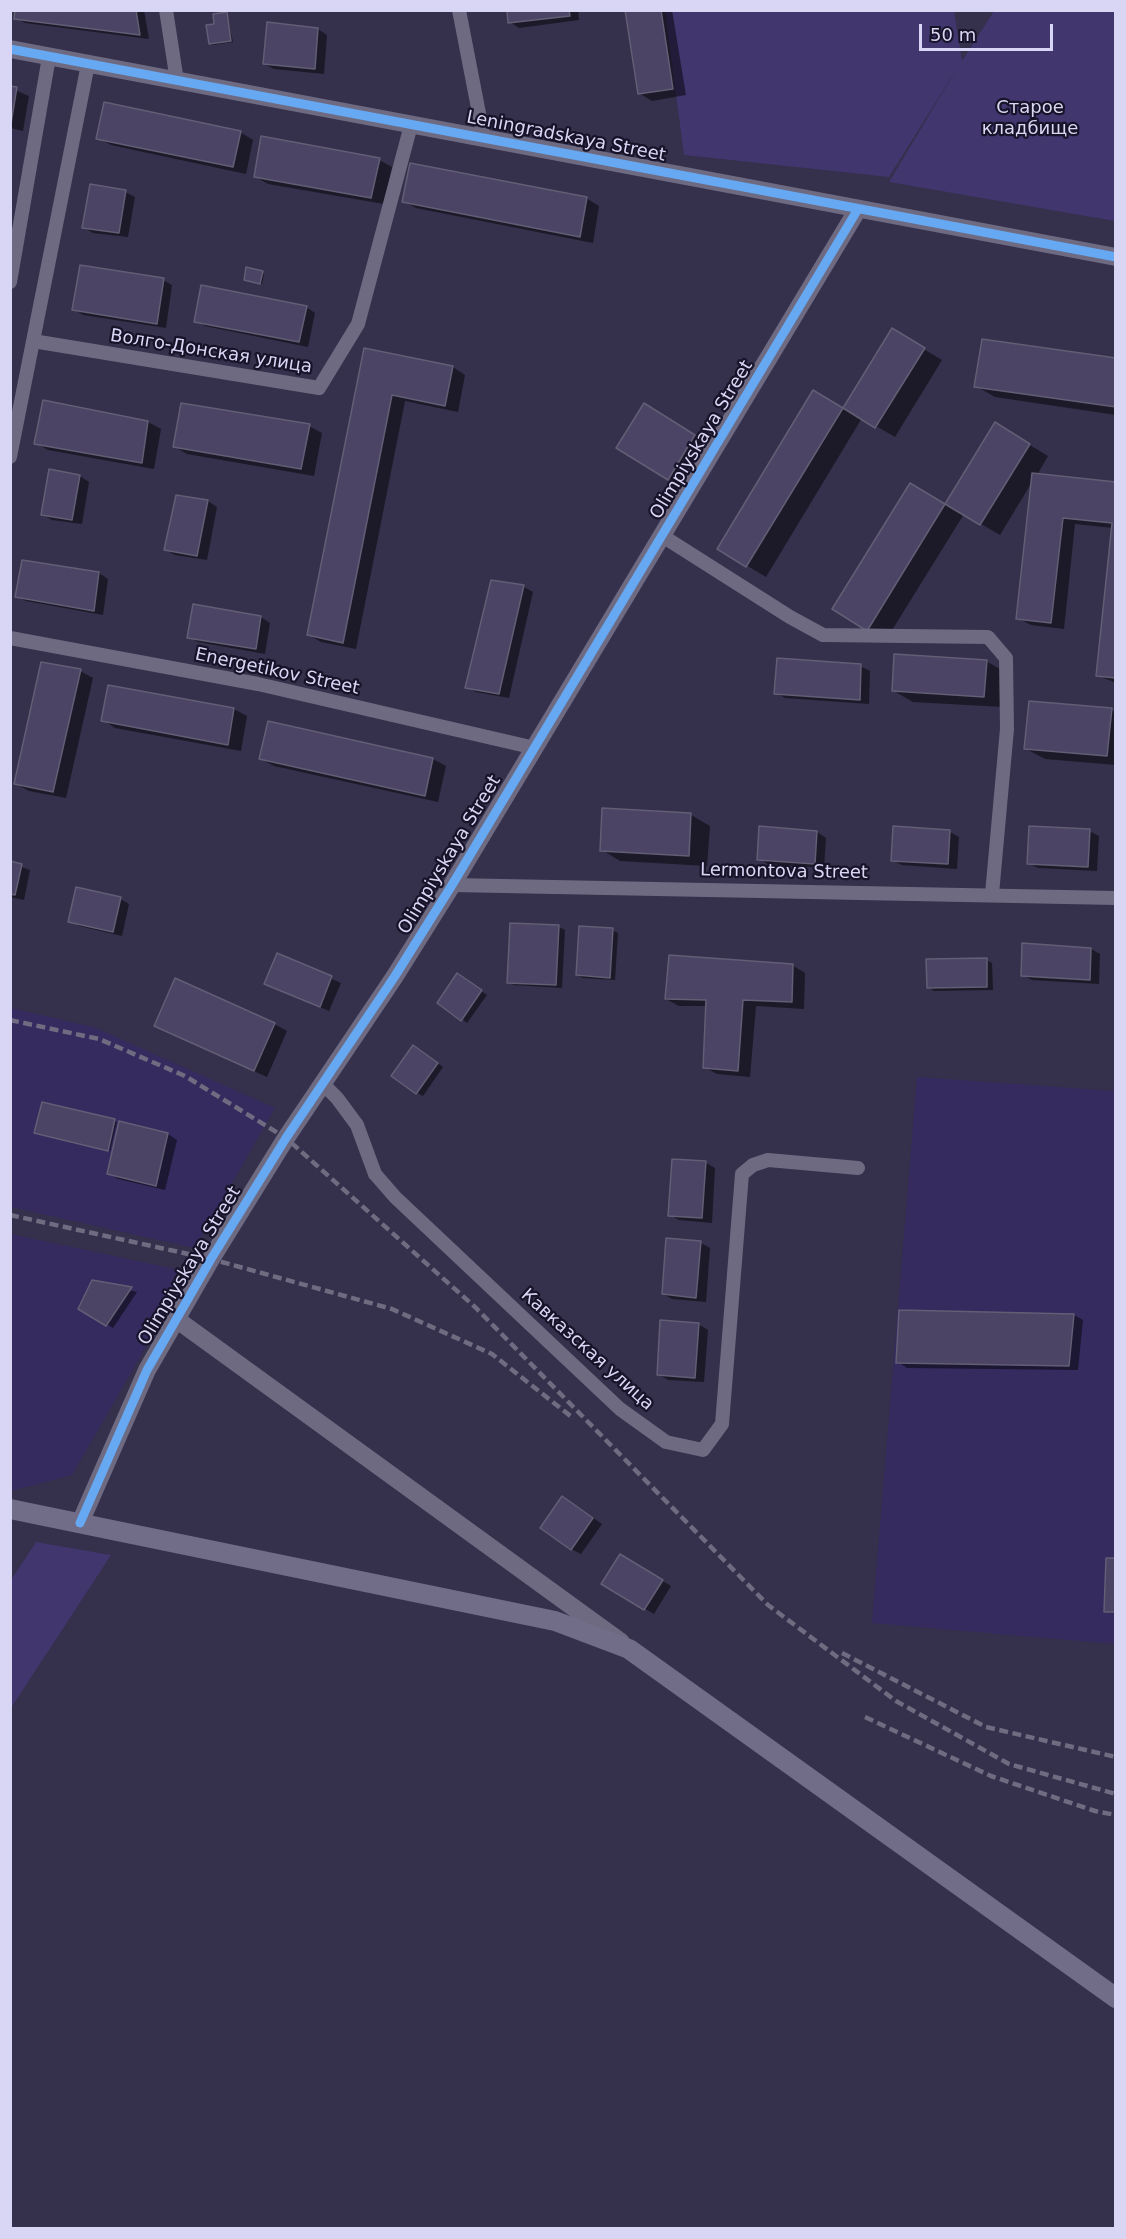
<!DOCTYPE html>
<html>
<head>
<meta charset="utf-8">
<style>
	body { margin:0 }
	#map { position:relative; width:1126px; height:2239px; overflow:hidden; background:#35304b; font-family:"DejaVu Sans",sans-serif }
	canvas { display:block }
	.frame { position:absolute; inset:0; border:12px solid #d9d6f5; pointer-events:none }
	.scale { position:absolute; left:919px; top:24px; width:134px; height:27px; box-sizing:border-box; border:3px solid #d9d6f5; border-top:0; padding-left:8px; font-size:18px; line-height:21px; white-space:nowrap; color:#d9d6f5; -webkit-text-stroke:4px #171329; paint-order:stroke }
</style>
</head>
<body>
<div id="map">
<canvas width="1126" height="2239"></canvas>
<div class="frame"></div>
<div class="scale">50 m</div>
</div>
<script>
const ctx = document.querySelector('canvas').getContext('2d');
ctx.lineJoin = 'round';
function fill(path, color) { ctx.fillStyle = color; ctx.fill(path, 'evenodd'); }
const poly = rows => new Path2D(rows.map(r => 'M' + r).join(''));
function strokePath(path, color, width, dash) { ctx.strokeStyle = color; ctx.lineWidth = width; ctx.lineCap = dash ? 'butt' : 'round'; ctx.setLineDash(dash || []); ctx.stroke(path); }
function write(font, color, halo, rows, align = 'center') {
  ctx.font = font + ' "DejaVu Sans",sans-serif'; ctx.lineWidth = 4.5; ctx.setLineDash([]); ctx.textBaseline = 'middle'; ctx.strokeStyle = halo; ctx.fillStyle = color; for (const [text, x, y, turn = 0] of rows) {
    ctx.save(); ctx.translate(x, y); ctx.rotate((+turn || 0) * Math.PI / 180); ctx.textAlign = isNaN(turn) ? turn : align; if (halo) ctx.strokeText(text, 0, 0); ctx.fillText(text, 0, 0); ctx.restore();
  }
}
const built = poly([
	[11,1008,96,1028,275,1108,195,1248,11,1207],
	[917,1077,1115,1091,1115,1644,872,1623],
	[11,1234,189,1272,72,1475,11,1491]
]);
const green = poly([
	[665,11,954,11,962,61,994,11,1115,11,1115,221,889,182,959,65,889,177,684,155],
	[36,1542,111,1555,11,1708,11,1580]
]);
const shadow = poly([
	[16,10,144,10,149,39,25,23,16,18],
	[508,10,578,10,579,20,519,28,510,22],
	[672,10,686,95,652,101,639,93,626,11],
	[227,14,233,42,213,45,210,44,216,25],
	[268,24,318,29,327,35,324,74,274,69,264,64],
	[10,88,29,96,23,131,10,128],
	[240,132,253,140,246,174,111,145,98,138],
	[379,160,392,167,384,204,268,184,256,177],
	[125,192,135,197,128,237,93,233,83,227],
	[586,198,599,206,593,243,416,208,404,201],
	[262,272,264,274,262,284,248,281],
	[163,280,172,285,166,328,83,315,74,309],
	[306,307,315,313,308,347,205,326,196,321],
	[892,330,942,360,895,437,862,418,766,577,719,549,814,392,843,409],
	[365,350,453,367,465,375,458,412,405,401,356,649,321,642,309,635],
	[1116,360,1116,415,995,397,976,386],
	[44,402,148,422,161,429,154,469,48,450,36,443],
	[644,405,704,441,678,484,618,448],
	[995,424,1048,456,1037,475,1116,484,1116,683,1097,675,1113,528,1075,524,1064,629,1031,625,1018,618,1032,482,1000,535,964,514,886,640,868,629,911,485,946,505],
	[309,426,322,433,314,476,187,454,175,447],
	[51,471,80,476,89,482,82,524,52,520,42,514],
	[177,496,208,501,217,507,207,560,175,555,166,550],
	[99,573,108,579,103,615,26,601,16,596],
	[492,582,524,587,533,592,509,698,476,692,467,687],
	[261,617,270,623,265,654,198,642,189,637],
	[986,661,1005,672,1003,707,913,702,894,691],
	[860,666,870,671,869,704,785,698,776,693],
	[80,671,93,678,66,798,29,791,16,784],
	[109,687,234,709,247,716,241,751,115,728,103,720],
	[1111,710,1116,712,1116,765,1045,759,1026,749],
	[269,723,433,759,446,766,438,802,274,766,261,759],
	[691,815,710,826,707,866,620,861,602,850],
	[761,828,817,832,826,838,824,868,768,864,759,859],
	[1089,831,1099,836,1097,871,1038,868,1028,863],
	[950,832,959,837,957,869,902,865,892,860],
	[10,863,30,870,24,900,10,897],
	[120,899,129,904,122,936,79,926,70,921],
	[511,924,559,927,565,930,562,988,514,985,508,982],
	[612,930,618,933,615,980,583,978,577,975],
	[1091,949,1100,954,1099,984,1032,980,1022,975],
	[278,955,341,983,329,1011,266,984],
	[986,960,992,963,993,990,934,991,928,987],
	[792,965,805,973,804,1009,756,1006,750,1077,717,1074,704,1067,708,1006,679,1006,666,999],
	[464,979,487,995,467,1023,462,1019],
	[274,1024,287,1031,267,1077,155,1026],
	[419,1050,443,1067,423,1096,417,1093],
	[114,1121,117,1122,110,1151,38,1134],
	[168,1134,177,1140,165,1190,118,1179,108,1173],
	[706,1163,715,1168,712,1223,679,1220,670,1215],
	[668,1240,701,1243,710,1248,706,1302,672,1299,663,1294],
	[93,1282,137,1292,113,1328,80,1308],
	[1074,1315,1083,1320,1078,1370,907,1368,898,1362],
	[698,1324,708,1330,704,1382,668,1380,658,1374],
	[572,1503,602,1524,581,1554,571,1549],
	[620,1556,671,1586,654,1614,604,1584]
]);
const building = poly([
	[15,10,136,10,140,35,14,19,15,10],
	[507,10,569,10,570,16,508,23,507,10],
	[625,10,661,10,673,89,638,94,625,10],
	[227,12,231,41,209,44,206,25,214,24,213,14,227,12],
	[267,22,318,28,315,69,263,64,267,22],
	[10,86,17,87,11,124,10,124,10,86],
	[104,102,241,131,233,167,96,139,104,102],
	[261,136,380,158,371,198,254,177,261,136],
	[410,163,587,197,580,237,402,202,410,163],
	[90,184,126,190,119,233,82,228,90,184],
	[80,265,164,278,157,324,72,310,80,265],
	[246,267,263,271,260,284,244,280,246,267],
	[201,285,307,306,299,342,194,322,201,285],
	[892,328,925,348,875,428,843,408,892,328],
	[982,339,1116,358,1116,407,974,387,982,339],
	[364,348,453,366,445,406,392,395,343,643,307,635,364,348],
	[813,390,843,408,746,567,717,549,813,390],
	[43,400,148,421,142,463,34,444,43,400],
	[181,403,310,424,301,469,173,447,181,403],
	[644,403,695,435,668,480,616,448,644,403],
	[995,422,1030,444,980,525,945,504,995,422],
	[49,469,80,475,72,520,41,515,49,469],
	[1032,473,1116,482,1116,678,1096,676,1112,523,1063,518,1051,623,1016,619,1032,473],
	[910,483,945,504,867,631,832,609,910,483],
	[176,495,208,500,197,556,164,550,176,495],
	[22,560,99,572,94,611,15,597,22,560],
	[491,580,524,585,499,694,465,688,491,580],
	[193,604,261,616,256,649,187,638,193,604],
	[894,654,987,660,984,697,892,691,894,654],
	[777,658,861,664,860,700,774,694,777,658],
	[41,662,81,669,53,792,14,784,41,662],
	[108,685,234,708,228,745,101,721,108,685],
	[1029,701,1112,708,1107,756,1024,749,1029,701],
	[268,721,433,758,425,796,259,759,268,721],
	[602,808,691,813,689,856,600,851,602,808],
	[759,826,817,831,815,864,757,860,759,826],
	[893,826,950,830,948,864,891,861,893,826],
	[1029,826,1090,829,1088,867,1027,864,1029,826],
	[10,861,22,864,15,895,10,894,10,861],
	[76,887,121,897,113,932,68,922,76,887],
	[510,923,559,925,556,985,507,983,510,923],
	[579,926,613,928,610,978,576,975,579,926],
	[1022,943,1091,948,1090,980,1021,976,1022,943],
	[277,953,332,976,320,1007,264,984,277,953],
	[669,955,793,964,792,1002,743,1000,738,1071,703,1068,706,1000,665,999,669,955],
	[987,958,987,987,927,988,926,959,987,958],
	[457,973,482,990,461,1021,437,1003,457,973],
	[175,978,275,1023,254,1071,154,1026,175,978],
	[413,1045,438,1063,416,1094,391,1076,413,1045],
	[42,1102,115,1119,108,1151,34,1133,42,1102],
	[119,1121,168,1133,156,1186,107,1174,119,1121],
	[672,1159,706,1161,702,1218,668,1216,672,1159],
	[666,1238,701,1241,696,1298,662,1294,666,1238],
	[92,1280,132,1287,106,1326,78,1309,92,1280],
	[899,1310,1074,1314,1069,1366,896,1363,899,1310],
	[660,1320,699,1323,695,1378,657,1375,660,1320],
	[562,1496,593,1518,571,1550,540,1528,562,1496],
	[620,1554,663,1580,644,1610,601,1584,620,1554],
	[1106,1558,1116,1558,1116,1612,1104,1612,1106,1558]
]);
const minor = poly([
	[166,10,177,81],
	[459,10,484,139],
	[10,282,49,57],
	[33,341,319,388,358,324,411,125],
	[10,457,88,64],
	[664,537,790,617,823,635,988,637,1006,658,1007,729,992,894],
	[10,638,258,684,535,748],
	[452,885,1116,898],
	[322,1083,337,1098,357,1125,375,1174,395,1197,620,1409,666,1442,703,1450,722,1424,742,1174,753,1165,768,1160,858,1168]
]);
const tertiary = poly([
	[10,49,1116,257],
	[176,1319,621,1642],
	[80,1523,147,1370,211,1259,286,1138,395,976,452,885,858,209]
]);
const secondary = poly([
	[10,1509,555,1621,629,1649,1116,1998]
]);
const rail = poly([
	[10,1020,99,1039,185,1076,286,1138,475,1307,768,1605,896,1701,1009,1764,1116,1794],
	[10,1215,211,1259,392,1309,492,1354,573,1418],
	[842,1653,986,1727,1116,1757],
	[865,1717,991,1776,1095,1811,1116,1815]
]);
const cycleway = poly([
	[10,49,1116,257],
	[80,1523,147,1370,211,1259,286,1138,395,976,452,885,858,209]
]);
const parkNames = [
	["Старое",1030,108],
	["кладбище",1030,129]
];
const streetNames = [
	["Leningradskaya Street",566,137,11],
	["Волго-Донская улица",211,352,9],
	["Olimpiyskaya Street",702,440,-59],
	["Energetikov Street",277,672,12],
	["Olimpiyskaya Street",450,855,-59],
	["Lermontova Street",784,872,1],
	["Olimpiyskaya Street",190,1266,-59],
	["Кавказская улица",587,1350,42]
];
fill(built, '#362b5f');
fill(green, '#41366e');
fill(shadow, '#0007');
fill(building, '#4b4464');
strokePath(building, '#625e75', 1.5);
strokePath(minor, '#6d6a81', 14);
strokePath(tertiary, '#6d6a81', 18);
strokePath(secondary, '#716c87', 20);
strokePath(rail, '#6f6c81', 4.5, [9, 4.5]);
strokePath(cycleway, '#66a8f1', 9);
write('18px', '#d9d7f3', '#171329', parkNames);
write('18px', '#d9d6f5', '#171329', streetNames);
</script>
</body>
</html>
